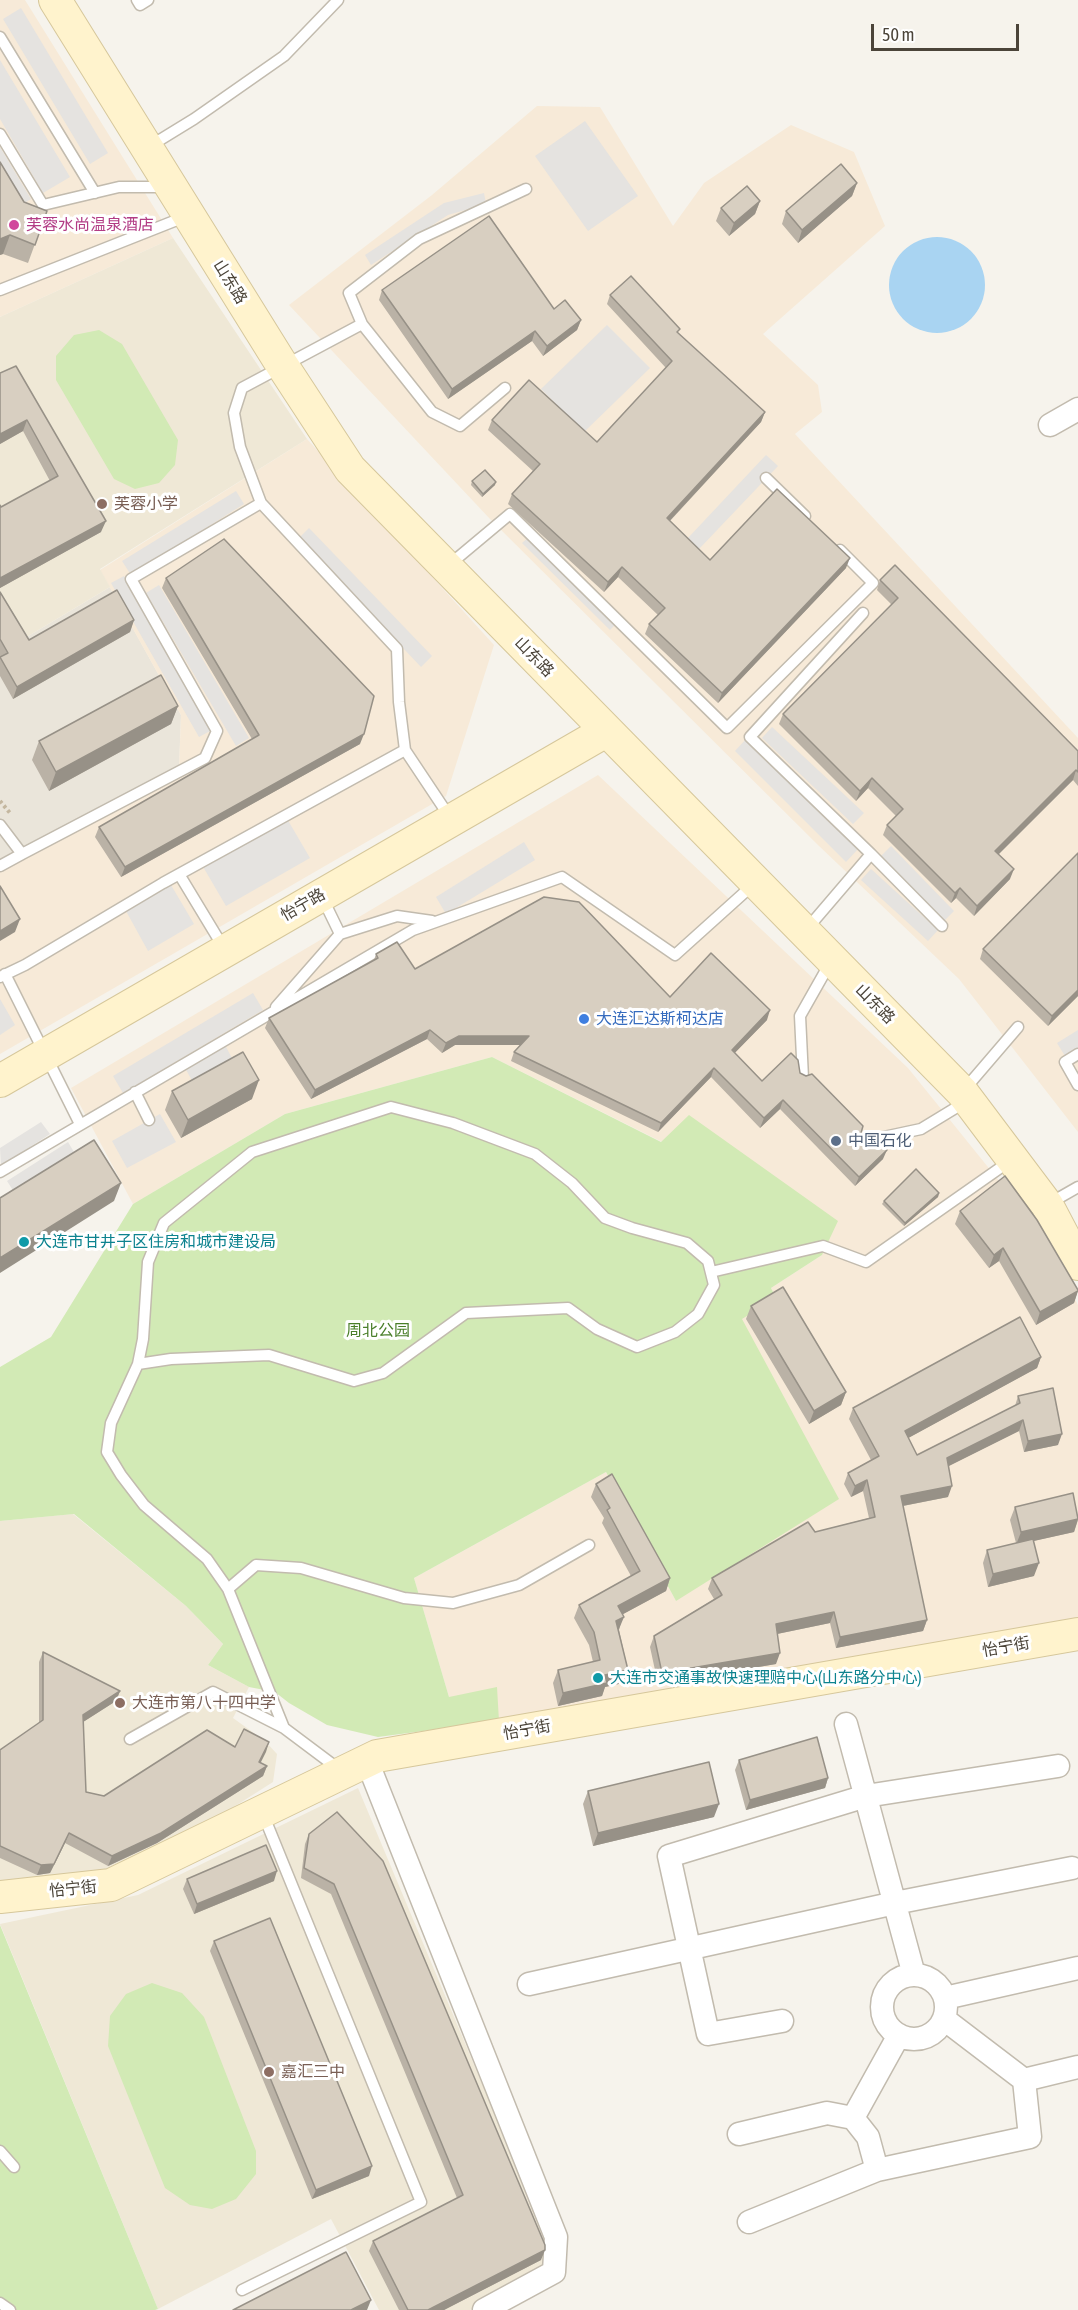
<!DOCTYPE html>
<html>
<head>
<meta charset="utf-8">
<style>
	body { margin:0 }
	#map { position:relative; width:1078px; height:2310px; overflow:hidden; background:#f6f3ec; font-family:"Asap Condensed",sans-serif }
	canvas { display:block }
	.scale { position:absolute; left:871px; top:24px; width:148px; height:27px; box-sizing:border-box; border:3px solid #4b4439; border-top:0; padding-left:8px; font-size:18px; line-height:21px; white-space:nowrap; color:#4b4439; -webkit-text-stroke:4px #fff; paint-order:stroke }
</style>
</head>
<body>
<div id="map">
<canvas width="1078" height="2310"></canvas>
<div class="scale">50 m</div>
</div>
<script>
const ctx = document.querySelector('canvas').getContext('2d');
ctx.lineJoin = 'round';
function fill(path, color) { ctx.fillStyle = color; ctx.fill(path, 'evenodd'); }
const poly = rows => new Path2D(rows.map(r => 'M' + r).join(''));
function strokePath(path, color, width, dash) { ctx.strokeStyle = color; ctx.lineWidth = width; ctx.lineCap = dash ? 'butt' : 'round'; ctx.setLineDash(dash || []); ctx.stroke(path); }
function write(font, color, halo, rows, align = 'center') {
  ctx.font = font + ' "Asap Condensed","Noto Sans SC",sans-serif'; ctx.lineWidth = 6; ctx.setLineDash([]); ctx.textBaseline = 'middle'; ctx.strokeStyle = halo; ctx.fillStyle = color; for (const [text, x, y, turn = 0] of rows) {
    ctx.save(); ctx.translate(x, y); ctx.rotate((+turn || 0) * Math.PI / 180); ctx.textAlign = isNaN(turn) ? turn : align; if (halo) ctx.strokeText(text, 0, 0); ctx.fillText(text, 0, 0); ctx.restore();
  }
}
const residential = poly([
	[110,587,181,715,179,769,0,871,0,653]
]);
const commercial = poly([
	[0,0,25,0,173,238,0,317],
	[537,106,600,107,673,226,704,183,791,125,854,152,885,226,763,334,818,385,822,412,795,434,1078,738,1078,1132,959,979,819,846,490,519,289,305,432,195],
	[307,439,494,645,446,796,0,1054,0,871,179,769,181,715,100,570],
	[598,775,908,1068,1042,1234,1078,1305,1078,1618,499,1721,449,1697,414,1578,606,1472,676,1601,741,1319,776,1299,771,1288,822,1255,662,1142,492,1057,285,1114,133,1204,71,1088]
]);
const education = poly([
	[173,238,307,439,100,569,110,587,0,653,0,317],
	[73,1514,186,1606,223,1644,208,1665,249,1687,233,1718,265,1741,277,1754,273,1782,125,1876,0,1888,0,1521],
	[358,1788,548,2241,547,2268,470,2310,379,2310,331,2219,158,2309,0,1924,138,1895]
]);
const green = poly([
	[99,330,122,344,178,440,175,465,159,483,135,489,114,479,56,380,56,356,74,335],
	[492,1057,661,1142,689,1115,838,1221,822,1255,771,1288,776,1298,742,1319,839,1499,676,1601,606,1472,414,1578,449,1697,497,1687,499,1721,378,1737,327,1725,289,1703,275,1692,249,1687,208,1665,223,1644,186,1606,74,1514,0,1521,0,1367,51,1337,133,1204,285,1114],
	[0,1925,158,2309,155,2310,0,2310],
	[152,1983,182,1993,204,2017,256,2151,256,2174,236,2199,212,2209,190,2205,165,2188,108,2046,110,2016,126,1994]
]);
const parking = poly([
	[21,8,108,153,90,164,3,19],
	[0,60,70,177,43,193,0,119],
	[585,121,638,196,588,231,535,156],
	[0,147,31,199,13,210,0,188],
	[484,193,486,204,448,215,371,265,365,255,444,203],
	[607,325,650,368,584,432,541,389],
	[766,455,778,466,699,549,688,538],
	[236,491,244,504,131,575,122,561],
	[309,528,432,656,421,667,299,538],
	[530,536,618,622,610,630,522,543],
	[124,576,212,730,199,737,111,583],
	[159,585,249,738,236,746,146,593],
	[772,727,864,813,853,824,762,738],
	[747,738,858,849,846,862,735,751],
	[286,817,310,858,226,906,202,865],
	[524,842,535,860,446,914,436,897],
	[891,846,954,911,943,922,880,857],
	[871,869,938,930,928,941,861,880],
	[171,885,194,924,148,951,126,911],
	[253,993,263,1010,123,1093,113,1076],
	[0,999,15,1025,0,1035],
	[1078,1030,1078,1049,1065,1056,1057,1043],
	[225,1045,234,1062,194,1084,185,1068],
	[160,1114,176,1142,127,1168,112,1141],
	[41,1122,50,1134,1,1166,0,1148],
	[68,1142,77,1157,16,1195,7,1181]
]);
const water = poly([
	'889 285a48 48 0 1 1 96 0a48 48 0 1 1-96 0Z'
]);
const path = poly([
	[0,801,10,813]
]);
const lane = poly([
	[137,0,140,5,148,0],
	[0,37,95,193],
	[0,134,43,205,119,187,167,187],
	[150,146,194,119,284,56,338,0],
	[0,290,187,216],
	[362,324,432,412,460,426,505,388],
	[766,478,805,516],
	[449,565,510,514,727,728,873,583,840,550],
	[451,819,405,750,399,702,397,649,261,503,240,447,234,413,242,388,362,324,349,293,419,239,526,189],
	[0,825,22,854,0,866],
	[22,854,205,758,217,731,131,579,261,503],
	[871,854,942,926],
	[179,874,225,950],
	[806,930,871,854,750,737,863,613],
	[340,934,397,916,432,921],
	[5,974,80,1124],
	[0,977,25,965,163,883,405,750],
	[276,1007,340,934,322,897],
	[1078,1054,1065,1062,1078,1085],
	[803,1078,800,1016,830,963],
	[964,1090,1018,1027],
	[135,1092,149,1120],
	[865,1141,921,1129,967,1101],
	[0,1172,413,930,562,877,675,955,755,883],
	[1050,1203,1078,1187],
	[711,1272,823,1246,866,1262,1010,1161],
	[138,1364,143,1339,148,1262,164,1223,252,1152,391,1107,453,1123,535,1154,572,1183,605,1218,632,1228,687,1243,708,1261,714,1285,698,1314,675,1332,637,1347,597,1329,568,1308,466,1313,383,1373,354,1381,269,1355,171,1359,138,1364,111,1423,107,1452,121,1475,144,1505,207,1559,228,1589,284,1728,340,1770],
	[228,1589,256,1565,301,1568,404,1598,453,1603,519,1585,589,1545],
	[130,1739,213,1692,284,1728],
	[0,2151,14,2167],
	[242,2290,421,2202,263,1814],
	[0,2303,10,2310]
]);
const street = poly([
	[1050,425,1078,409],
	[846,1724,914,1975],
	[367,1761,556,2237,554,2272,484,2310],
	'882 2007a32 32 0 1 1 64 0a32 32 0 1 1-64 0Z',
	[529,1984,895,1903,1072,1868],
	[945,1998,1078,1968],
	[944,2019,1024,2080,1078,2067],
	[782,2021,708,2034,669,1856,866,1796,1058,1766],
	[853,2118,899,2035],
	[739,2134,827,2113,853,2118,868,2137,877,2170,1030,2137,1024,2080],
	[749,2222,877,2170]
]);
const secondary = poly([
	[55,0,282,365,350,469,962,1092,1047,1205,1078,1264],
	[0,1081,606,731],
	[0,1897,111,1885,377,1756,1078,1634]
]);
const wall = poly([
	[0,162,24,202,47,211,28,263,3,254,0,255],
	[857,183,852,196,798,243,782,224,786,211],
	[760,201,755,214,729,236,716,221,721,208],
	[382,290,554,309,581,320,577,330,543,356,532,341,448,399,379,300],
	[610,295,678,333,765,412,761,422,670,521,710,560,846,568,718,703,645,634,649,624,658,615,618,577,604,592,508,504,512,494,533,471,488,430,492,420,597,442,666,368,607,304],
	[0,373,101,532,0,588,0,505,1,507,50,481,23,431,0,444],
	[472,481,495,485,482,497,471,485],
	[166,578,360,744,121,877,95,837,99,827,252,739,162,588],
	[880,580,1078,751,1078,786,1073,780,998,854,1010,879,974,916,956,898,951,903,883,835,887,825,896,816,868,788,856,801,779,724,783,714,892,605,877,590],
	[0,592,29,640,134,620,130,632,13,699,0,676],
	[178,706,171,724,49,791,32,760,39,741],
	[1078,853,1078,996,1048,1026,980,959,983,949],
	[376,954,415,969,670,997,767,1020,734,1053,762,1081,800,1073,861,1133,863,1137,883,1159,855,1186,780,1109,760,1128,711,1077,658,1132,511,1061,514,1052,520,1045,455,1045,442,1053,427,1039,311,1099,265,1028,269,1018,374,960],
	[172,1091,252,1099,181,1138,165,1110],
	[939,1193,938,1197,904,1226,882,1204,884,1201],
	[960,1211,1078,1290,1074,1303,1036,1325,999,1261,989,1268,955,1224],
	[751,1306,846,1392,841,1405,809,1424,746,1319],
	[1041,1357,1037,1368,908,1438,917,1455,1015,1406,1018,1396,1058,1445,1024,1452,1019,1431,948,1466,948,1497,903,1506,927,1620,923,1631,836,1648,830,1623,777,1634,776,1664,658,1684,650,1647,654,1636,714,1599,708,1589,712,1578,815,1532,869,1518,863,1491,851,1497,844,1484,848,1473,871,1460,849,1419,853,1408],
	[596,1484,670,1578,666,1591,623,1614,619,1630,628,1670,623,1683,605,1687,602,1696,558,1706,553,1683,558,1670,593,1662,589,1645,574,1618,579,1605,631,1576,602,1523,604,1518,591,1497],
	[1015,1507,1078,1516,1078,1520,1074,1532,1033,1541,1034,1576,988,1587,983,1563,987,1550,1016,1543,1010,1520],
	[43,1652,120,1691,116,1701,83,1722,86,1792,104,1796,235,1747,269,1742,260,1762,267,1766,263,1776,157,1843,108,1866,65,1843,50,1873,37,1875,0,1858,0,1750,39,1723,39,1662],
	[739,1760,828,1778,825,1788,746,1810,735,1770],
	[588,1791,714,1817,593,1846,583,1804],
	[309,1834,541,2260,444,2310,399,2310,369,2251,373,2241,457,2198,331,1894,301,1878,305,1844],
	[187,1879,274,1881,194,1914,183,1889],
	[214,1941,369,2176,312,2199,210,1951]
]);
const shadedWall = poly([
	[857,183,852,196,798,243,802,230],
	[760,201,755,214,729,236,734,223],
	[10,235,3,254,0,255,0,239],
	[581,320,577,330,543,356,547,346],
	[535,331,532,341,448,399,452,389],
	[765,412,761,422,663,528,667,518],
	[27,420,23,431,0,444,0,434],
	[496,482,495,485,482,497,483,494],
	[106,521,101,532,0,588,0,578],
	[850,558,846,568,718,703,722,693],
	[622,567,618,577,604,592,608,582],
	[134,620,130,632,13,699,17,687],
	[178,706,171,724,49,791,56,772],
	[364,734,360,744,121,877,125,867],
	[1076,770,1073,780,992,861,995,851],
	[872,778,868,788,856,801,860,791],
	[1014,869,1010,879,974,916,977,906],
	[960,888,956,898,951,903,955,893],
	[20,919,15,932,0,941,0,931],
	[1078,990,1078,996,1048,1026,1052,1016],
	[770,1010,767,1020,728,1060,732,1050],
	[430,1030,427,1039,311,1099,315,1090],
	[459,1036,529,1036,525,1045,455,1045,442,1053,446,1043],
	[714,1068,711,1077,658,1132,661,1123],
	[259,1080,252,1099,181,1138,188,1120],
	[783,1100,780,1109,760,1128,764,1118],
	[887,1150,883,1159,855,1186,859,1177],
	[121,1183,114,1201,0,1273,0,1258],
	[939,1193,938,1197,904,1226,905,1223],
	[1003,1248,999,1261,989,1268,994,1255],
	[1078,1291,1074,1303,1036,1325,1040,1312],
	[1041,1357,1037,1368,901,1442,905,1431],
	[846,1392,841,1405,809,1424,814,1411],
	[1023,1420,1019,1431,943,1469,947,1458],
	[1062,1434,1058,1445,1024,1452,1028,1441],
	[867,1480,863,1491,851,1497,855,1486],
	[952,1486,948,1497,897,1507,901,1496],
	[1078,1519,1074,1532,1016,1545,1021,1532],
	[1039,1563,1034,1576,988,1587,993,1574],
	[670,1578,666,1591,614,1619,618,1606],
	[834,1612,830,1623,772,1635,776,1624],
	[624,1617,619,1629,612,1634,616,1621],
	[927,1620,923,1631,836,1648,840,1637],
	[780,1653,776,1664,658,1684,662,1673],
	[628,1670,623,1683,605,1687,602,1696,558,1706,563,1693,605,1675],
	[120,1691,116,1701,80,1724,83,1715],
	[269,1742,266,1752,256,1772,259,1762],
	[267,1766,263,1776,157,1843,108,1866,112,1856],
	[828,1778,825,1788,746,1810,750,1800],
	[719,1804,714,1817,593,1846,598,1833],
	[69,1833,65,1843,50,1873,37,1875,41,1865],
	[277,1871,274,1881,194,1914,197,1904],
	[372,2166,369,2176,312,2199,316,2190],
	[545,2250,541,2260,444,2310,428,2310],
	[371,2300,367,2310,351,2310]
]);
const building = poly([
	[0,162,24,202,47,211,35,245,10,235,0,239,0,162],
	[841,164,857,183,802,230,786,211,841,164],
	[747,186,760,201,734,223,721,208,747,186],
	[489,216,554,309,565,300,581,320,547,346,535,331,452,389,382,290,489,216],
	[631,276,680,329,677,332,765,412,667,518,710,560,777,489,850,558,722,693,649,624,665,608,622,567,608,582,512,494,540,464,492,420,529,380,597,442,672,361,610,295,631,276],
	[16,366,106,521,0,578,0,505,1,507,58,476,27,420,0,434,0,373,16,366],
	[485,470,496,482,483,494,472,481,485,470],
	[224,539,374,696,364,734,125,867,99,827,259,735,166,578,224,539],
	[895,565,1078,751,1078,772,1076,770,995,851,1014,869,977,906,960,888,955,893,887,825,903,809,872,778,860,791,783,714,898,598,880,580,895,565],
	[117,590,134,620,17,687,0,657,8,653,0,639,0,592,29,640,117,590],
	[161,675,178,706,56,772,39,741,161,675],
	[1078,853,1078,990,1052,1016,983,949,1078,853],
	[0,886,20,919,0,931,0,886],
	[544,897,579,902,670,997,711,953,770,1010,732,1050,762,1081,791,1053,798,1060,800,1073,806,1076,812,1074,863,1126,861,1133,863,1137,875,1138,887,1150,859,1177,783,1100,764,1118,714,1068,661,1123,514,1052,529,1036,459,1036,446,1043,430,1030,315,1090,269,1018,378,958,376,954,397,942,415,969,544,897],
	[243,1052,259,1080,188,1120,172,1091,243,1052],
	[94,1140,121,1183,0,1258,0,1198,94,1140],
	[916,1169,939,1193,905,1223,884,1201,916,1169],
	[1005,1176,1037,1220,1078,1290,1078,1291,1040,1312,1003,1248,994,1255,960,1211,1005,1176],
	[783,1287,846,1392,814,1411,751,1306,783,1287],
	[1020,1317,1041,1357,905,1431,917,1455,1020,1403,1018,1396,1053,1388,1062,1434,1028,1441,1023,1420,947,1458,952,1486,901,1496,927,1620,840,1637,834,1612,776,1624,780,1653,662,1673,654,1636,722,1595,712,1578,808,1522,815,1532,875,1517,867,1480,855,1486,848,1473,879,1456,853,1408,1020,1317],
	[612,1474,670,1578,618,1606,624,1617,616,1621,628,1670,605,1675,607,1683,563,1693,558,1670,600,1660,594,1632,579,1605,640,1571,607,1510,610,1508,596,1484,612,1474],
	[1073,1493,1078,1519,1021,1532,1015,1507,1073,1493],
	[1033,1539,1039,1563,993,1574,987,1550,1033,1539],
	[43,1652,120,1691,83,1715,86,1792,104,1796,207,1730,235,1747,244,1729,269,1742,259,1762,267,1766,161,1833,112,1856,69,1833,54,1864,41,1865,0,1846,0,1750,43,1720,43,1652],
	[817,1737,828,1778,750,1800,739,1760,817,1737],
	[709,1762,719,1804,598,1833,588,1791,709,1762],
	[337,1812,383,1861,545,2245,545,2250,428,2310,408,2310,373,2241,463,2195,334,1884,304,1868,309,1834,337,1812],
	[266,1845,277,1871,197,1904,187,1879,266,1845],
	[270,1918,372,2166,316,2190,214,1941,270,1918],
	[346,2252,371,2300,351,2310,233,2310,346,2252]
]);
const markers = [
	[14,225,6,"#d1479c"],
	[102,504,6,"#8d6e63"],
	[584,1019,6,"#3f7fe0"],
	[836,1141,6,"#5c6f8a"],
	[24,1242,6,"#0f9aa8"],
	[598,1678,6,"#0f9aa8"],
	[120,1703,6,"#8d6e63"],
	[269,2072,6,"#8d6e63"]
];
const hotelNames = [
	["芙蓉水尚温泉酒店",26,225]
];
const streetNames = [
	["山东路",230,282,58],
	["山东路",534,657,46],
	["怡宁路",303,905,-30],
	["山东路",875,1004,45],
	["怡宁街",1006,1647,-10],
	["怡宁街",527,1730,-10],
	["怡宁街",73,1889,-6]
];
const educationNames = [
	["芙蓉小学",114,504],
	["大连市第八十四中学",132,1703],
	["嘉汇三中",281,2072]
];
const shopNames = [
	["大连汇达斯柯达店",596,1019]
];
const serviceNames = [
	["中国石化",848,1141]
];
const cultureNames = [
	["大连市甘井子区住房和城市建设局",36,1242],
	["大连市交通事故快速理赔中心(山东路分中心)",610,1678]
];
const parkNames = [
	["周北公园",378,1331]
];
fill(residential, '#eae5da');
fill(commercial, '#f7ead8');
fill(education, '#efe8d6');
fill(green, '#d2eab5');
fill(parking, '#e5e3e0');
fill(water, '#a9d4f2');
strokePath(lane, '#c2bbae', 13);
strokePath(street, '#c2bbae', 25);
strokePath(secondary, '#d6c79b', 34);
strokePath(path, '#c4b79f', 4, [3, 3]);
strokePath(lane, '#fff', 10);
strokePath(street, '#fff', 22);
strokePath(secondary, '#fff3cd', 32);
fill(wall, '#bab2a6');
fill(shadedWall, '#979187');
fill(building, '#d8cfc1');
strokePath(building, '#979187', 1.5);
for (const [x, y, r, color] of markers) { const dot = new Path2D(); dot.arc(x, y, r, 0, 2 * Math.PI); ctx.fillStyle = color; ctx.fill(dot); strokePath(dot, '#fff', 2); }
write('16px', '#b23c85', '#fff', hotelNames, 'left');
write('16px', '#4b4439', '#fff', streetNames);
write('16px', '#785e54', '#fff', educationNames, 'left');
write('16px', '#366cbe', '#fff', shopNames, 'left');
write('16px', '#4e5e75', '#fff', serviceNames, 'left');
write('16px', '#0d838f', '#fff', cultureNames, 'left');
write('16px', '#4a7f2a', '#fff', parkNames);
</script>
</body>
</html>
